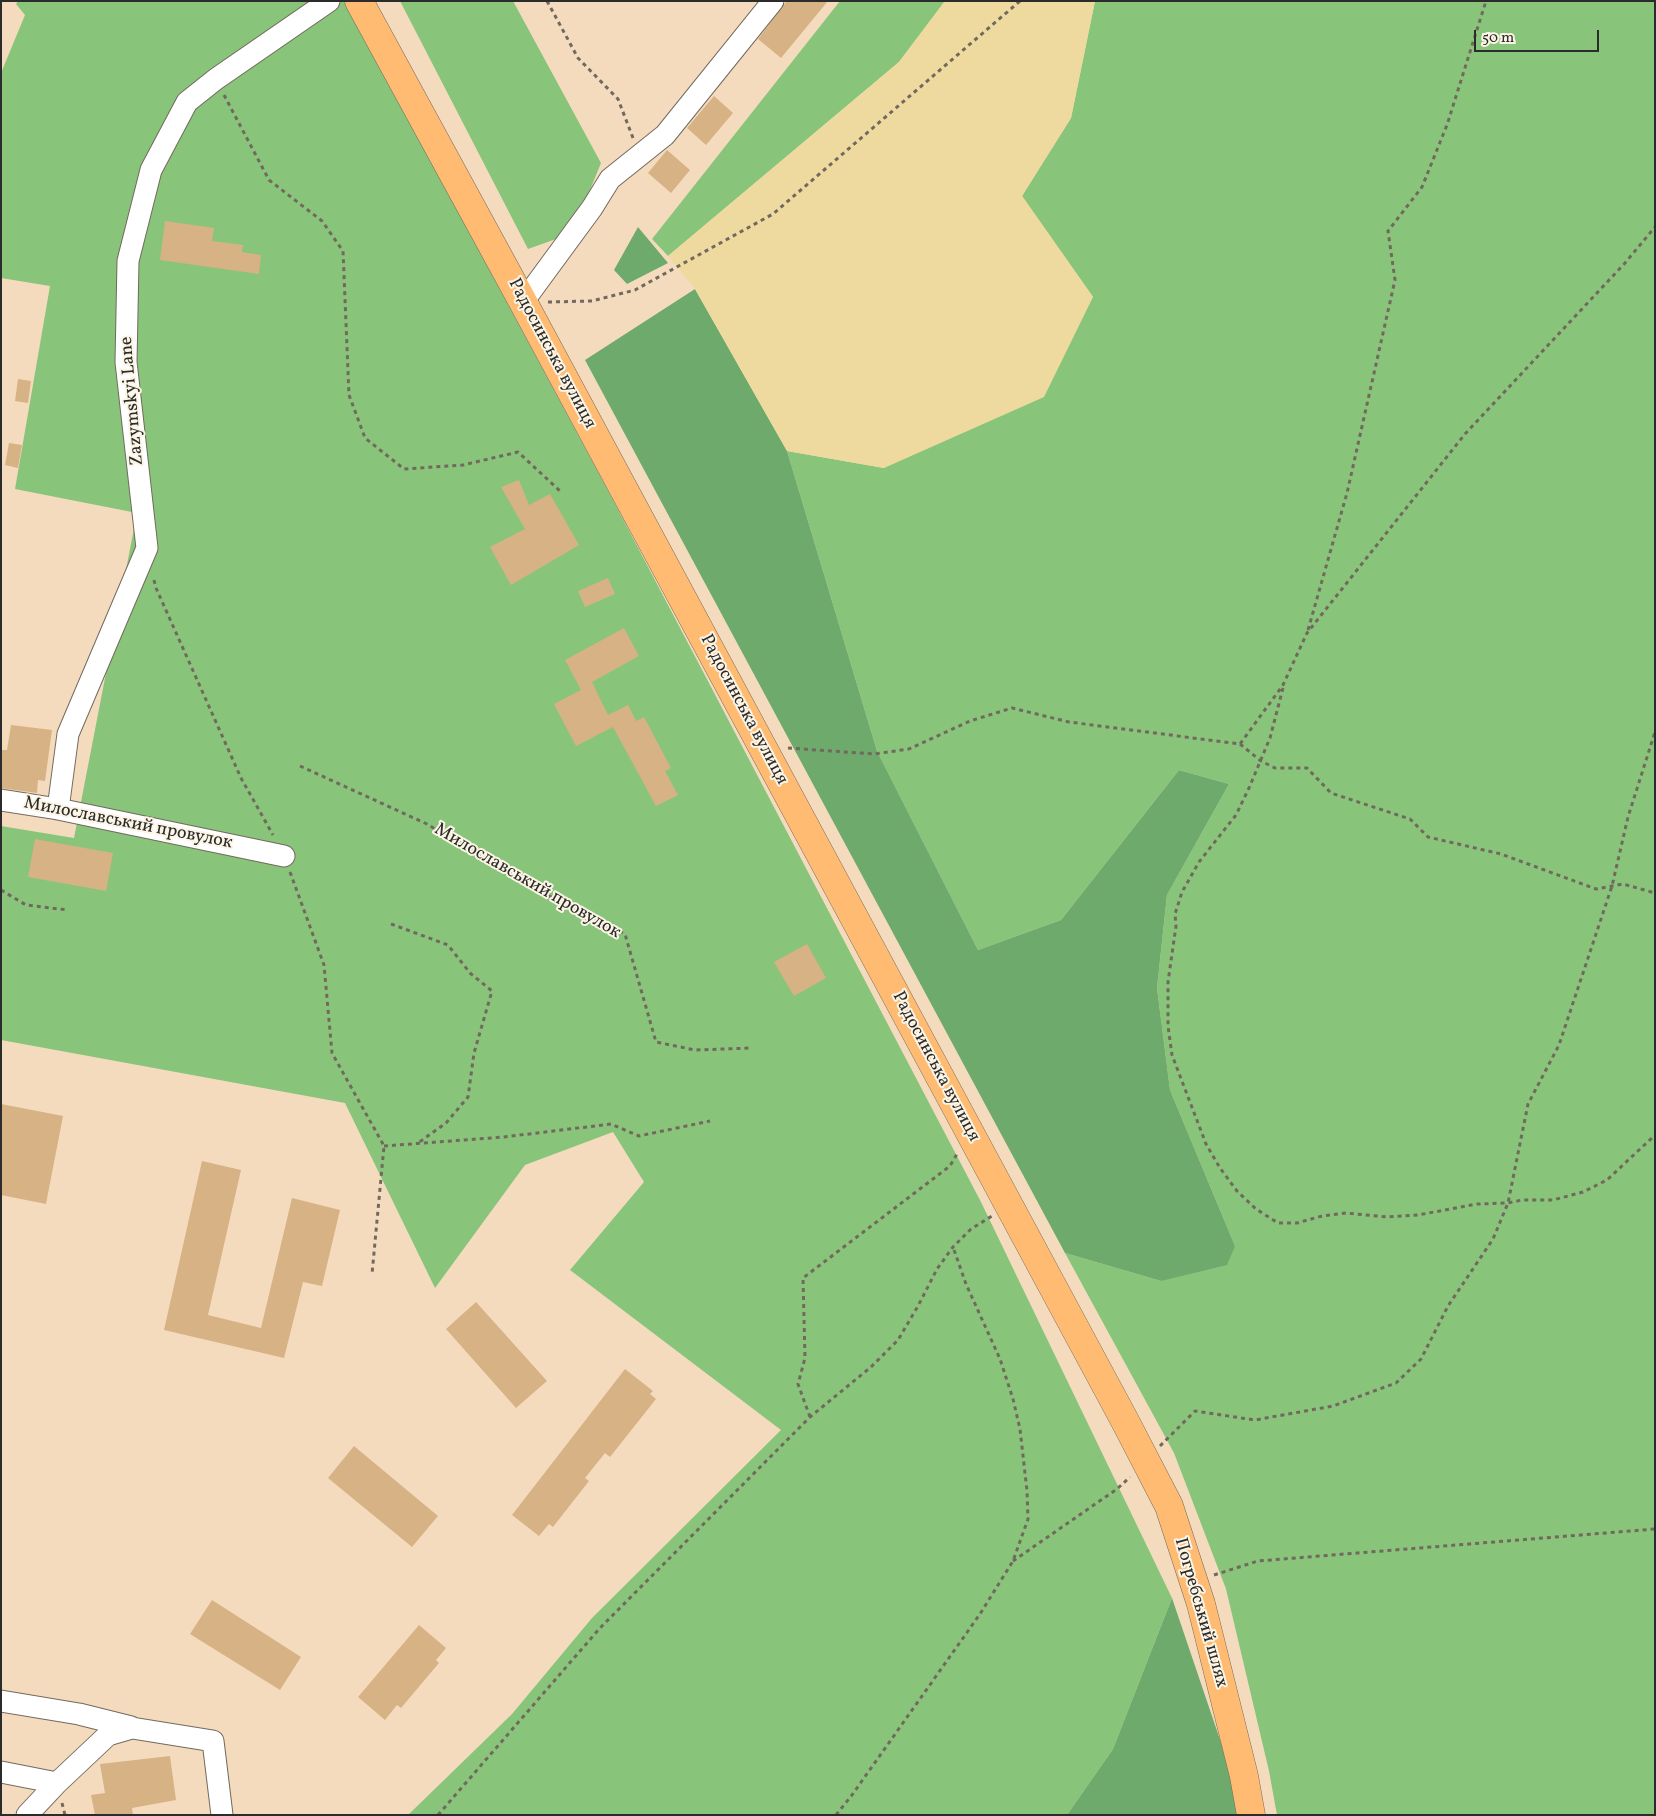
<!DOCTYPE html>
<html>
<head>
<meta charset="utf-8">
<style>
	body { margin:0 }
	#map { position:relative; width:1656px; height:1816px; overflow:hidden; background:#f5dbbe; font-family:Vollkorn,serif }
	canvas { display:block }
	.frame { position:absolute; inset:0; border:2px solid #2b2b2b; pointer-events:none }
	.scale { position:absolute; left:1474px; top:30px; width:125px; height:22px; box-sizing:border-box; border:2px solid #2b2b2b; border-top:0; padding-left:6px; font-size:15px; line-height:18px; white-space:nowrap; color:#2b2b2b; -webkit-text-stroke:4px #fcf5e5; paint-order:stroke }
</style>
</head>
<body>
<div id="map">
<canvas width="1656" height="1816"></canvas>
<div class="frame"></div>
<div class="scale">50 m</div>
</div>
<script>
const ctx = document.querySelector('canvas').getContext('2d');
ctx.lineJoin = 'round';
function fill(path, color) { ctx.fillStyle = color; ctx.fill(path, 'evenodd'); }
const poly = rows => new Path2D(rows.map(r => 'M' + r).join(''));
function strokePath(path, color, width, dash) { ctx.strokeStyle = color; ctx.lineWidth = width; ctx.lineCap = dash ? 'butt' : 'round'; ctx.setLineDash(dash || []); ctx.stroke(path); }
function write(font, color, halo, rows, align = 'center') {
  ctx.font = font + ' Vollkorn,serif'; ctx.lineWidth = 4; ctx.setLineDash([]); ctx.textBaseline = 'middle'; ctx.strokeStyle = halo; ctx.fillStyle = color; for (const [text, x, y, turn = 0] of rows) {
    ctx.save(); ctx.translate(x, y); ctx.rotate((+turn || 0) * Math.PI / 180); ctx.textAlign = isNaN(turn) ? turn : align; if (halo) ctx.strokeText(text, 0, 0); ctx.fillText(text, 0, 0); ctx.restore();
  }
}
const green = poly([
	[18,1,345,1,613,500,981,1202,1172,1598,1113,1749,1067,1815,408,1815,512,1714,592,1618,781,1430,570,1270,644,1182,613,1132,525,1165,435,1288,345,1103,1,1040,1,826,74,838,137,513,15,489,50,286,1,278,1,73,25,15,16,4],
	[400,1,513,1,601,163,583,207,556,239,528,249],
	[840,1,945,1,899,62,668,256,652,239],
	[1095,1,1655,1,1655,1815,1277,1815,1269,1771,1226,1589,1174,1453,1065,1253,1161,1281,1235,1246,1170,1090,1157,988,1167,895,1229,784,1179,770,1061,920,978,950,877,751,787,451,884,468,1093,297,1022,196,1071,118]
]);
const forest = poly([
	[638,227,668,263,627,284,614,270],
	[695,289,787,451,877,751,978,950,1061,920,1179,770,1229,784,1167,895,1157,988,1170,1090,1235,1246,1227,1265,1161,1281,1065,1253,585,360],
	[1172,1598,1234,1781,1238,1815,1067,1815,1113,1749]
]);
const sand = poly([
	[945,1,1095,1,1071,118,1022,196,1093,297,1044,397,884,468,787,451,695,289,668,256,899,62]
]);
const building = poly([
	[787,1,828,1,781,58,758,39],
	[714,96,733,113,706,145,687,128],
	[667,150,690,170,671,193,648,173],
	[165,221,214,228,212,241,243,245,242,252,261,255,259,274,160,260],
	[18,379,31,381,28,403,15,401],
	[9,443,22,445,18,468,5,465],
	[519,480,529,505,550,494,579,545,511,585,490,547,525,529,501,487],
	[608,578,615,594,585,607,578,591],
	[624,628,639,656,592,682,608,715,628,705,636,721,644,717,671,768,665,771,678,795,656,806,613,727,576,746,554,704,581,690,565,660],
	[11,725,52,730,45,781,38,780,37,793,1,788,1,750,7,750],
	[35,839,113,853,106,891,28,877],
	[807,944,826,978,794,996,774,962],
	[1,1104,63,1116,46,1204,1,1195],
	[202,1161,241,1170,208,1315,261,1328,292,1198,340,1210,322,1286,303,1282,284,1358,164,1330],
	[476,1302,547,1381,516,1408,446,1329],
	[625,1369,653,1391,650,1394,656,1399,610,1457,605,1453,585,1478,589,1481,553,1527,549,1524,539,1536,512,1515],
	[354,1446,438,1516,412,1547,328,1478],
	[212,1600,301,1657,280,1690,190,1634],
	[419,1625,446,1648,436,1660,439,1663,401,1708,397,1705,385,1720,358,1697],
	[170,1756,176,1800,132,1808,133,1815,95,1815,91,1795,105,1793,100,1764]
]);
const path = poly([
	[547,1,578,58,618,99,633,138],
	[224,95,269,180,322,221,343,251,349,395,365,438,404,469,463,465,518,452,560,491],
	[548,302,592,301,635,290,773,214,1020,1],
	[154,580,156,588,241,778,273,835],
	[1308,630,1347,493,1395,280,1388,231,1422,187,1447,125,1486,1],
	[1283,688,1270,738,1249,788,1236,815,1199,862,1182,892,1175,914,1176,926,1168,982,1168,1026,1172,1055,1206,1144,1220,1168,1237,1191,1256,1209,1278,1223,1297,1223,1322,1216,1346,1213,1387,1217,1418,1215,1477,1204,1508,1203,1522,1200,1553,1200,1583,1192,1607,1180,1655,1135],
	[1240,744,1261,761,1275,768,1307,768,1331,793,1410,819,1428,837,1501,854,1596,889,1623,884,1655,893],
	[788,748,874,754,909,749,970,721,1012,708,1069,722,1240,744,1283,685,1307,633,1465,434,1625,263,1655,227],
	[300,766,427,824,519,881,625,934,656,1042,695,1050,751,1048],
	[290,872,324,965,332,1053,384,1146,372,1274],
	[1,890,26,905,68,910],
	[391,924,448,945,470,973,492,991,474,1053,468,1097,446,1123,418,1143],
	[384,1146,504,1137,611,1124,639,1136,710,1121],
	[810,1417,798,1384,805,1358,803,1278,950,1166,957,1154],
	[1160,1446,1195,1411,1255,1420,1333,1406,1396,1383,1421,1359,1448,1306,1493,1239,1508,1203,1528,1104,1559,1045,1612,886,1628,817,1655,732],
	[1013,1561,1117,1489,1130,1477],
	[1214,1575,1258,1561,1655,1529],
	[62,1803,65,1815],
	[438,1815,600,1628,810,1417,871,1367,898,1340,918,1306,937,1269,953,1247,971,1229,992,1216],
	[836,1815,852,1795,980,1614,1013,1561,1028,1519,1027,1491,1020,1429,1013,1399,1000,1359,966,1284,953,1247]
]);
const minor = poly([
	[523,302,592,208,610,179,665,135,773,1],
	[1,800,58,809,284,856],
	[58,809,68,734,147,548,126,362,128,261,151,170,187,102,216,79,329,1],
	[1,1701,79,1714,131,1727],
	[1,1772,57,1783],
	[27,1815,57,1783,108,1735,132,1728,213,1741,222,1815]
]);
const major = poly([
	[359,1,523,302,1125,1421,1169,1506,1201,1604,1244,1776,1251,1815]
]);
const streetNames = [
	["Радосинська вулиця",551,354,62],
	["Zazymskyi Lane",133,401,-95],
	["Радосинська вулиця",743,710,62],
	["Милославський провулок",128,824,11],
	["Милославський провулок",527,882,30],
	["Радосинська вулиця",935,1067,62],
	["Погребський шлях",1200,1613,74]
];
fill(green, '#88c57b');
fill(forest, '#6eaa6b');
fill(sand, '#eeda9e');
fill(building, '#d7b284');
strokePath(minor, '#72695e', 23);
strokePath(major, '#72695e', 29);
strokePath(path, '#72695e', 3, [4, 4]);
strokePath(minor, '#fff', 21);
strokePath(major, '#febb71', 28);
write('18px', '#2b2b2b', '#fcf5e5', streetNames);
</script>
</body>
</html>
